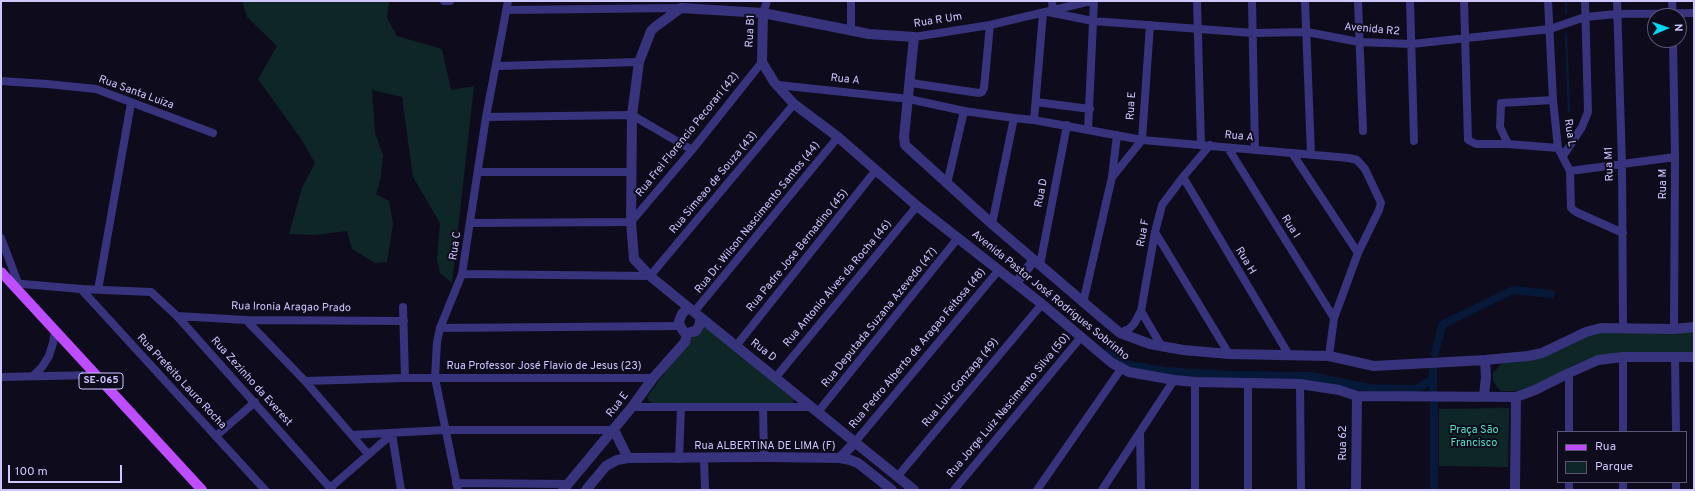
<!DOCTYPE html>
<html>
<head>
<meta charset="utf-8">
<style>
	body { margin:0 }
	#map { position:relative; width:1695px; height:491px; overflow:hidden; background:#0e0b1c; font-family:Overpass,sans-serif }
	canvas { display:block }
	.frame { position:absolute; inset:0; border:2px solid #cdc6ff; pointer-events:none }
	.legend { position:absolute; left:1557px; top:431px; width:130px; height:52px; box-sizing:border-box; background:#0e0b1c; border:1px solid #5a5677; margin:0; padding:5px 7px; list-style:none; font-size:12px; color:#cdc6ff }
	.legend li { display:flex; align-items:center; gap:8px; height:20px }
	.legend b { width:20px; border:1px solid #5a5677 }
	.north { position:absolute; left:1647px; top:8px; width:40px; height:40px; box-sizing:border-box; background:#0e0b1c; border:1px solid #5a5677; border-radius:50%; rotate:88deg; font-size:11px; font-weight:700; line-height:16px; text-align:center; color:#cdc6ff }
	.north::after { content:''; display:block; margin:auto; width:14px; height:18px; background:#00d9f1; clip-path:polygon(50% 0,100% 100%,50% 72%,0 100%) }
	.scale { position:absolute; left:8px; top:465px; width:114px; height:18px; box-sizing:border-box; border:2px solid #cdc6ff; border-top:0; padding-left:5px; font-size:12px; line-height:14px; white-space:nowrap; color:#cdc6ff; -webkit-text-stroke:3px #0e0b1c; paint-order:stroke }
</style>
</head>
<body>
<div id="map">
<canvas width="1695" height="491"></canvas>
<div class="frame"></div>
<ul class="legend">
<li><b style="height:5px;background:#bd4dff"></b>Rua</li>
<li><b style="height:11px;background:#0e2726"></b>Parque</li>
</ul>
<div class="north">N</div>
<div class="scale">100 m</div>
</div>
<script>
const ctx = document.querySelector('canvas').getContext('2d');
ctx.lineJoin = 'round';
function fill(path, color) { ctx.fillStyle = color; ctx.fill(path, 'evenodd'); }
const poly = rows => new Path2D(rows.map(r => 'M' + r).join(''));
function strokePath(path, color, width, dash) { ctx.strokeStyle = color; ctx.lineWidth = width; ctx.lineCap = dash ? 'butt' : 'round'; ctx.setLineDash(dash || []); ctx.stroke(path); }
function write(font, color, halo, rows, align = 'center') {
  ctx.font = font + ' Overpass,sans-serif'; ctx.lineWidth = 4; ctx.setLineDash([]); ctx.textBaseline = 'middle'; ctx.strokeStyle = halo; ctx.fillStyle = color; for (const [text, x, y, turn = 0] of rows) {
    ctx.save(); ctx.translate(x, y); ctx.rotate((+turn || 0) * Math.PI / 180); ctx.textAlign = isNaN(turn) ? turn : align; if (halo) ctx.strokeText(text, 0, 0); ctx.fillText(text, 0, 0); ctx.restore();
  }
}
const green = poly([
	[242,1,389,1,387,18,397,36,442,49,451,90,474,86,452,283,440,273,437,259,440,223,413,177,402,97,372,90,375,133,383,155,381,177,376,194,389,201,393,224,387,262,375,263,352,249,347,231,315,235,289,234,302,188,315,163,301,139,258,79,277,46,247,17],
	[708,326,794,399,792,405,653,404,649,401,647,397,695,332,703,327],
	[1694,331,1694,353,1589,359,1573,365,1537,385,1515,391,1501,391,1498,388,1493,381,1493,373,1501,364,1598,333],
	[1509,408,1508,467,1439,466,1439,409]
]);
const stream = poly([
	[1566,1,1566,13],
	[1566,34,1569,112]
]);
const canal = poly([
	[1109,352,1122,362,1130,365,1165,371,1229,375,1311,376,1369,388,1416,389,1433,379],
	[1435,353,1443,324,1513,290,1551,294],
	[1433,369,1433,392],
	[1434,402,1434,490]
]);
const minor = poly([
	[444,1,450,1],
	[1052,1,1053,11],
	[1197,1,1201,145],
	[1252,1,1255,150],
	[1305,1,1311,154],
	[1358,1,1363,131],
	[1410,1,1414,141],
	[1464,1,1468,140,1476,144,1508,144,1558,148],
	[1548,1,1553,100,1558,148,1570,171,1571,208,1576,212,1623,233],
	[1617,1,1622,164,1623,327],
	[1672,1,1673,16],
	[506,10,681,8],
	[1048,12,1093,21,1253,33,1307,32,1359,42,1412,44,1550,29,1585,17,1617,14,1694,13],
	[763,13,767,1],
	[851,30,851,1],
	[914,37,990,25,1091,1],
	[1673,40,1675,157,1674,329],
	[497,66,639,62],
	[1,81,47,84,96,89,213,133],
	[911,83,979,93,982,92,984,88,990,25],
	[778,85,909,99,964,111,1014,118,1034,120,1142,140,1349,158,1357,160,1365,169,1381,203,1379,210,1358,253,1334,318,1329,356],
	[1036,102,1090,109],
	[486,117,632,115,692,150],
	[1034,120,1043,13],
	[1088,130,1094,1],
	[1508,144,1500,127,1501,103,1553,100],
	[1228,148,1334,318],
	[1292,153,1358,253],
	[1563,156,1582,127,1588,112,1585,1],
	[1570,171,1675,157],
	[478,172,631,172],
	[1113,176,1142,140,1150,25],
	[1183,177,1289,355],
	[947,184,964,111],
	[470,223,631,222,692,150,762,62],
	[992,224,1014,118],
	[1155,232,1229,354],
	[1,238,18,283],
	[1040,265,1067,125],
	[462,274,650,276,794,104],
	[11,283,81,289,151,292,177,316,332,490],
	[81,289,265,490],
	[98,290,131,103],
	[1083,303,1112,177,1117,135],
	[403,307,405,378],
	[1141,311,1162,347],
	[694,312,838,137],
	[177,316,246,320,404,321],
	[246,320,305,381,368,454],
	[440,328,680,326],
	[1120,333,1129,329,1134,324,1141,311,1155,232,1162,205,1183,177,1210,145],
	[736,346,876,170],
	[1675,358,1676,432],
	[1569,373,1569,432],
	[33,376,42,367,49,356,53,343,55,330],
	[1,377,95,375],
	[776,377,917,206],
	[305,381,405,378,653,378],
	[1195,382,1195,490],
	[1300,384,1301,490],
	[632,407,810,407],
	[763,407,764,457],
	[818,412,958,238],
	[1623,432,1623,357],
	[392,434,401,490],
	[1140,434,1141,490],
	[352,435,444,430,614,430],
	[216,436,255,402],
	[855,442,998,271],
	[679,459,681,408],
	[704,459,705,490],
	[897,477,1042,304],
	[1569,482,1569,490],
	[1676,482,1676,490],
	[456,483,567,484],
	[330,488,392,434],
	[458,490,435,378,437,342,440,328,462,274,486,117,508,1],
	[954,490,1081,337],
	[1037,490,1121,369],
	[1102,490,1174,380],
	[1248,490,1248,383],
	[1623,490,1623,482]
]);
const tertiary = poly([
	[763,13,762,62,774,82,794,104,838,137,917,206,1042,304,1112,363,1129,372,1174,380,1195,382,1300,384,1339,390,1357,396,1516,397,1535,390,1569,373,1598,360,1623,357,1694,357],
	[1016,283,1034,260],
	[688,307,650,276,634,259,631,222,632,115,639,62,651,31,655,27,681,8,763,13,869,34,914,37,904,137,905,145,992,224,1102,318,1120,333,1150,344,1183,350,1229,354,1329,356,1374,366,1485,360,1528,356,1542,353,1586,332,1601,328,1674,329,1694,327],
	[688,307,700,317,700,324,696,331,687,333,684,332,680,326,679,321,682,314,688,307],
	[700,317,914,490],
	[1484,396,1486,377,1485,360],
	[614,430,628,458],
	[840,458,855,442],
	[563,490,632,407,653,378,685,342,687,333],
	[586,490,606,466,617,460,628,458,764,457,840,458,850,460,858,463,892,490],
	[1356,490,1357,396],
	[1515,490,1516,397]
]);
const primary = poly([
	[1,272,202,490]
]);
const shields = [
	[101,381,44]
];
const shieldNames = [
	["SE-065",101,381]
];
const streetNames = [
	["Rua R Um",938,21,-9],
	["Avenida R2",1372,30,5],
	["Rua B1",751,31,-87],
	["Rua A",845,80,6],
	["Rua Santa Luiza",136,93,20],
	["Rua E",1132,106,-86],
	["Rua L",1569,133,81],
	["Rua Frei Florencio Pecorari (42)",688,135,-51],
	["Rua A",1239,137,6],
	["Rua M1",1610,164,-92],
	["Rua Simeao de Souza (43)",714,183,-50],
	["Rua M",1664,184,-90],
	["Rua D",1042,193,-79],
	["Rua Dr. Wilson Nascimento Santos (44)",758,218,-51],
	["Rua I",1290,227,58],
	["Rua F",1144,233,-79],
	["Rua C",456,246,-81],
	["Rua Padre Jose Bernadino (45)",798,251,-51],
	["Rua H",1245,261,59],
	["Rua Antonio Alves da Rocha (46)",838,284,-50],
	["Avenida Pastor José Rodrigues Sobrinho",1050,296,39],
	["Rua Ironia Aragao Prado",291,308,1],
	["Rua Deputada Suzana Azevedo (47)",880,318,-51],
	["Rua Pedro Alberto de Aragao Feitosa (48)",918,349,-50],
	["Rua D",763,351,38],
	["Rua Professor José Flavio de Jesus (23)",544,367],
	["Rua Prefeito Lauro Rocha",181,382,47],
	["Rua Zezinho da Everest",251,382,48],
	["Rua Luiz Gonzaga (49)",961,383,-50],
	["Rua E",618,405,-52],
	["Rua Jorge Luiz Nascimento Silva (50)",1009,406,-50],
	["Rua 62",1344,443,-90],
	["Rua ALBERTINA DE LIMA (F)",765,447]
];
const parkNames = [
	["Praça São",1474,431],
	["Francisco",1474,444]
];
fill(green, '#0e2726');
strokePath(stream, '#071939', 2.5);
strokePath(canal, '#071939', 8);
strokePath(minor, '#37347d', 8);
strokePath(tertiary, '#37347d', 10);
strokePath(primary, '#bd4dff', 10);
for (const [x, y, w] of shields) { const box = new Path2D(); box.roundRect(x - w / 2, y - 8, w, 16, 3); ctx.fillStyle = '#0e0b1c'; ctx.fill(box); strokePath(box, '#cdc6ff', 1); }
write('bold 10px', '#cdc6ff', null, shieldNames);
write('11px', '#cdc6ff', '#0e0b1c', streetNames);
write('11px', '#50e2bd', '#0e0b1c', parkNames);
</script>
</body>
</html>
